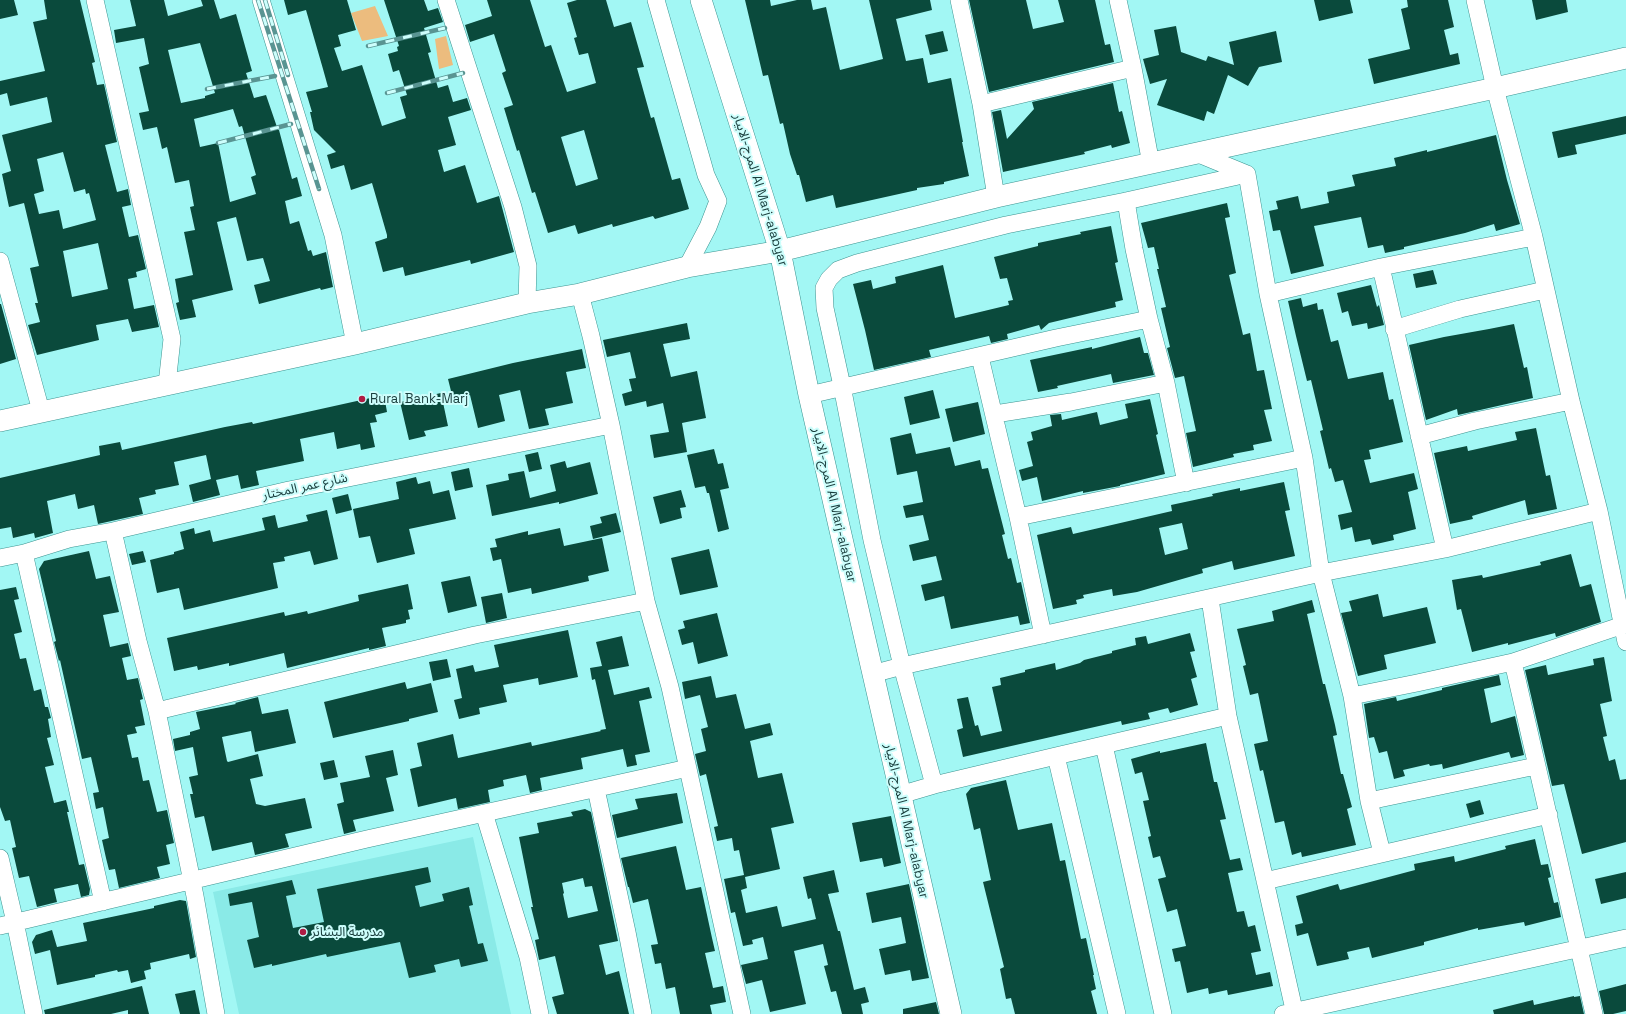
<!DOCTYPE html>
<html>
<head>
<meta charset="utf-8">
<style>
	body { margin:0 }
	canvas { display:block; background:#a2f7f4 }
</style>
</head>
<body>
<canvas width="1626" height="1014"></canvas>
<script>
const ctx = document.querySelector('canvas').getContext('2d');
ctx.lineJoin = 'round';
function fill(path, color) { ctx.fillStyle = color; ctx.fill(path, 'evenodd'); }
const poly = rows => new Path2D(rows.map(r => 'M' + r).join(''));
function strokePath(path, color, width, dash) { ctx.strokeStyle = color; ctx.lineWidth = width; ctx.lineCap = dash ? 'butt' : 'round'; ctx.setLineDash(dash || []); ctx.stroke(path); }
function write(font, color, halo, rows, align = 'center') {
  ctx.font = font + ' "Space Grotesk","Noto Sans Arabic",sans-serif'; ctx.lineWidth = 4; ctx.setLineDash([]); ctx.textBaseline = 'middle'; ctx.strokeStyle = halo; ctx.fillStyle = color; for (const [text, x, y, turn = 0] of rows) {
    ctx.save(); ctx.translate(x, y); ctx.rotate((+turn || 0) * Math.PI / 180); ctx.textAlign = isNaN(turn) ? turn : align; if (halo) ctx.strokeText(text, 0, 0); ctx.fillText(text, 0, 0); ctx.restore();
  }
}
const built = poly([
	[473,837,511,1014,239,1014,213,892]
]);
const green = poly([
	[375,6,388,36,362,41,351,13],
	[446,36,453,65,439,69,435,39]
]);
const building = poly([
	[0,0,14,0,18,15,0,19],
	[44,0,80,0,95,62,92,63,97,85,104,84,117,142,105,145,117,192,128,189,131,205,122,207,129,237,138,235,146,269,136,272,137,277,128,279,134,309,154,305,159,327,132,332,128,319,96,325,99,340,37,355,28,325,40,322,35,303,38,303,30,268,39,266,24,203,9,207,2,174,11,171,2,135,52,122,47,97,10,106,7,93,0,95,0,81,45,71,33,22,47,19],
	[63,152,74,192,85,189,86,194,89,193,96,220,63,229,59,210,39,214,34,194,44,191,37,159],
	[98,243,108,289,72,297,63,251],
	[130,0,164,0,168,16,203,6,201,0,214,0,220,19,236,14,252,71,246,73,254,98,266,95,278,130,279,130,292,179,297,177,302,196,285,201,290,224,299,221,308,251,311,250,313,256,326,252,333,287,321,290,320,288,259,304,254,285,270,281,263,258,247,261,236,217,217,222,233,290,192,300,196,317,180,320,176,303,179,302,175,279,193,275,184,232,195,230,190,207,194,206,189,180,175,183,167,147,162,149,157,127,143,130,139,113,149,111,139,67,149,64,144,38,116,43,114,30,136,26],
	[200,43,215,93,205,96,205,98,181,103,168,50],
	[233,109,239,127,242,126,256,175,251,177,256,194,230,202,218,143,200,147,194,119],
	[284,0,347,0,356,30,338,35,341,46,334,48,342,71,362,65,382,126,406,118,400,97,407,95,399,70,393,72,388,54,398,51,397,47,399,46,384,0,424,0,428,11,438,8,443,22,424,28,431,52,428,53,438,88,448,85,453,102,467,98,471,110,448,117,456,145,438,150,444,172,465,165,477,203,499,196,514,252,471,264,470,260,405,276,403,267,383,272,375,242,387,238,387,235,372,183,351,190,344,165,331,169,327,155,336,152,314,130,310,112,312,112,306,92,328,87,323,69,306,10,288,15],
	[487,0,530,0,545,47,551,45,567,92,596,83,588,53,579,55,574,38,577,37,567,3,577,0,606,0,614,27,631,22,644,67,637,68,651,118,654,117,672,180,680,178,689,209,655,219,653,216,613,227,612,224,578,234,575,225,548,233,535,192,532,193,519,150,517,151,504,108,513,105,502,73,506,71,494,34,470,42,465,25,492,16],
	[584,130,598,179,576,186,561,137],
	[745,0,770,0,771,6,797,0,811,0,813,10,826,7,840,70,883,59,869,0,930,0,932,10,896,19,906,61,923,58,928,83,951,78,963,142,962,142,969,176,944,182,944,184,917,188,917,190,836,208,833,195,806,202,799,175,797,175,790,154,783,123,780,124,768,75,763,76],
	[969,0,1026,0,1033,29,1064,22,1058,0,1095,0,1105,45,1110,44,1114,62,989,92],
	[1314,0,1350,0,1353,13,1319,21],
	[1407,0,1448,0,1454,27,1444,30,1450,55,1458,53,1460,64,1374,84,1368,59,1410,49,1401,9,1408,7],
	[1532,0,1566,0,1568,12,1536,20],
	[1176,26,1181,52,1206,61,1208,56,1234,65,1229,42,1276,31,1282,62,1259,67,1248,86,1228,75,1214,114,1207,111,1204,121,1157,105,1167,79,1150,84,1143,59,1159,55,1154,30],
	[943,31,948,51,930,55,925,35],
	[1113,83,1119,112,1122,111,1130,143,1112,148,1111,145,1084,152,1085,154,1003,172,992,112,1001,110,1007,139,1034,109,1032,102],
	[1626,116,1626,134,1575,145,1577,154,1558,158,1552,132],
	[1496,135,1507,180,1520,224,1496,231,1494,224,1465,233,1404,247,1404,249,1385,253,1383,245,1368,248,1361,217,1314,226,1324,266,1291,274,1280,230,1273,231,1269,211,1278,209,1276,201,1298,196,1301,209,1329,203,1327,192,1355,186,1352,175,1396,166,1394,158,1427,150,1427,152],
	[1227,203,1230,217,1225,218,1236,273,1229,275,1243,335,1250,333,1257,371,1264,370,1272,409,1264,410,1272,441,1253,445,1254,450,1233,454,1234,457,1193,467,1186,433,1196,431,1184,376,1175,378,1167,348,1170,347,1161,308,1166,307,1157,269,1159,269,1154,247,1148,248,1141,223],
	[1111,226,1118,262,1115,263,1123,300,1115,302,1116,307,1049,323,1041,330,1039,325,1007,334,1008,339,991,343,989,336,929,350,931,357,874,370,865,330,853,284,871,280,873,289,896,283,895,277,943,265,955,318,1009,305,1008,301,1013,300,1007,278,1000,279,994,257,1038,246,1038,243,1081,234,1080,232],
	[1433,270,1437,284,1416,288,1413,274],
	[1371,285,1377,307,1379,305,1384,325,1368,329,1367,323,1352,326,1348,311,1342,313,1337,293],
	[1301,298,1303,307,1317,303,1318,310,1323,309,1331,342,1338,340,1348,379,1383,372,1389,400,1393,399,1403,442,1369,450,1371,459,1364,460,1370,483,1414,473,1418,489,1408,492,1416,529,1393,535,1394,540,1372,545,1370,539,1355,542,1352,527,1341,530,1338,515,1352,512,1343,480,1335,482,1331,468,1329,469,1320,431,1323,430,1311,380,1307,381,1296,336,1288,301],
	[0,304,1,304,16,359,0,364],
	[687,323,690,339,663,344,671,377,697,371,706,418,682,423,687,452,654,458,650,435,669,432,663,403,647,407,646,401,625,406,622,394,632,391,629,379,636,378,630,352,607,357,603,340],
	[1514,324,1524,368,1527,367,1533,398,1458,415,1457,409,1426,420,1409,345,1444,337,1489,329],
	[1140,337,1144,353,1148,353,1154,375,1113,383,1111,374,1057,386,1058,388,1038,392,1030,360,1092,347,1092,349],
	[582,349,586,368,566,372,573,403,545,409,549,425,529,429,520,390,499,395,505,421,478,428,470,395,453,399,448,379,513,363],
	[933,390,940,418,910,425,904,397],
	[441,393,448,426,424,431,426,436,409,440,400,402],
	[384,395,387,412,375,415,377,422,370,423,375,447,361,450,360,444,337,449,334,432,300,439,304,461,256,471,259,485,241,489,238,475,216,480,220,495,193,502,189,485,211,479,206,455,174,462,179,485,155,490,156,494,139,498,143,514,98,524,94,505,78,509,75,494,47,501,53,533,35,538,34,533,13,538,11,527,0,529,0,478,100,455,99,446,120,442,122,450,225,427,252,422,253,424],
	[1150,399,1158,434,1156,435,1165,474,1120,485,1120,486,1083,493,1083,491,1042,501,1037,477,1022,481,1019,470,1033,466,1027,442,1033,440,1031,432,1052,426,1050,415,1061,414,1062,420,1097,412,1100,425,1128,418,1125,404],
	[978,402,985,434,953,442,945,409],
	[1536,428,1546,476,1550,475,1557,509,1528,515,1525,500,1472,516,1473,519,1450,524,1434,453,1467,446,1468,451,1517,440,1515,432],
	[911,433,916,454,950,447,955,466,980,460,982,469,988,468,1005,534,1002,535,1008,559,1011,558,1017,583,1021,582,1030,623,1020,625,1018,616,951,629,944,596,925,601,921,585,942,580,936,556,913,561,909,545,929,540,923,515,906,518,903,506,923,502,917,471,897,475,890,438],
	[714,449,718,464,723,463,729,488,720,490,729,529,718,532,709,493,707,493,705,486,695,488,687,455],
	[538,452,542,469,529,472,525,455],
	[565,461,567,468,590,462,598,494,559,504,559,502,492,516,486,485,509,480,508,474,524,471,530,498,556,491,550,465],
	[469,468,473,487,455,491,451,472],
	[416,477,418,484,430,481,433,494,449,490,456,519,409,529,415,554,377,563,370,536,359,538,353,509,399,499,396,482],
	[1284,482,1290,510,1285,511,1295,556,1234,570,1232,561,1202,569,1203,573,1137,592,1113,596,1112,589,1083,595,1084,598,1076,600,1077,604,1053,609,1037,535,1071,527,1073,534,1172,511,1171,505,1213,496,1212,494,1240,488,1240,491],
	[1182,523,1188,549,1165,555,1159,528],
	[681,490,686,507,680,508,682,518,660,524,653,497],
	[348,494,352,510,336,514,332,498],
	[327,510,338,559,314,565,310,551,284,557,285,561,273,563,278,588,184,610,179,588,157,593,150,560,174,554,174,552,184,549,180,532,194,528,195,534,210,530,213,542,265,530,262,518,275,515,278,528,308,521,306,515],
	[616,513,621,532,593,539,590,526,602,523,600,517],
	[560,528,564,546,602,538,609,571,588,576,589,581,532,594,531,588,508,593,501,559,493,561,490,548,497,547,495,539,528,531,528,535],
	[709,549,718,587,680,595,671,558],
	[89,551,96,579,110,576,119,612,103,615,110,647,128,643,131,656,122,658,127,680,138,678,143,699,140,700,145,725,135,727,137,733,127,735,132,758,138,757,143,781,149,780,157,812,167,810,174,843,166,845,170,864,157,867,160,878,119,888,115,869,109,870,106,858,102,840,109,838,103,807,96,809,93,793,99,792,91,757,82,759,60,660,59,661,54,642,56,641,39,569,44,561],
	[143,551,146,562,132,565,129,554],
	[1571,554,1580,587,1591,584,1601,622,1556,637,1555,633,1508,645,1508,643,1472,652,1461,609,1457,610,1452,580,1482,575,1483,578,1541,565,1540,562],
	[470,576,477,606,448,613,441,582],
	[408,584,413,609,408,610,410,619,406,620,406,623,382,628,386,646,369,650,369,648,287,668,284,653,229,666,229,663,198,670,197,666,174,671,167,638,284,612,285,616,307,611,308,614,359,601,358,595],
	[16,587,19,599,14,600,22,632,14,634,20,659,26,658,34,691,41,689,45,707,48,707,51,718,48,719,51,737,47,738,54,765,45,767,54,803,66,800,69,812,67,812,79,865,84,864,90,889,89,895,81,897,78,884,54,889,57,902,37,907,29,876,19,878,12,848,16,847,10,820,5,821,0,807,0,590],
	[502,593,507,618,486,623,481,597],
	[1378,594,1383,617,1427,607,1436,643,1384,655,1387,669,1358,676,1341,613,1352,611,1349,601],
	[1312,600,1315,612,1307,614,1323,684,1325,684,1335,725,1337,735,1333,736,1341,774,1343,774,1352,807,1347,809,1356,845,1302,857,1301,852,1292,855,1284,821,1275,823,1263,770,1260,771,1254,744,1268,741,1258,693,1250,695,1243,666,1246,665,1237,629,1274,621,1272,611],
	[717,613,728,656,698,664,693,642,682,645,678,630,685,628,683,621],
	[568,630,578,677,539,685,538,678,503,685,507,702,479,708,480,714,459,719,454,700,462,698,456,669,473,665,475,672,499,667,494,645],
	[1190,633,1195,651,1190,652,1197,677,1191,679,1198,705,1170,713,1168,708,1148,713,1150,719,1122,725,1121,721,963,757,957,730,963,728,957,699,968,697,975,726,978,725,981,736,1002,731,992,687,1001,685,1000,678,1025,672,1025,670,1055,663,1056,670,1080,663,1084,660,1112,653,1112,651,1136,645,1135,638,1146,636,1148,644],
	[622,636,629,666,608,670,614,695,649,687,652,698,639,701,650,752,635,755,637,765,627,767,623,749,581,758,583,769,540,778,542,790,530,793,526,775,503,780,504,786,488,790,490,802,458,809,456,798,418,807,410,769,422,766,417,743,453,734,458,758,531,742,532,746,601,731,600,730,606,729,595,679,592,680,590,668,602,666,596,642],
	[1604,657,1612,701,1600,704,1607,736,1603,737,1609,761,1615,759,1620,780,1626,779,1626,842,1582,854,1564,784,1552,786,1525,670,1546,665,1548,675,1594,665,1593,659],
	[447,659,451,677,433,681,429,662],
	[1499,675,1501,685,1484,689,1491,723,1515,716,1524,755,1511,758,1509,752,1443,769,1442,764,1430,766,1429,764,1403,770,1405,776,1394,779,1387,751,1379,753,1374,737,1369,738,1364,704,1396,697,1397,701,1442,690,1442,688],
	[711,676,716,698,736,694,745,729,770,723,773,735,750,741,758,778,782,773,794,823,771,828,780,869,745,877,747,888,741,890,746,913,777,906,782,927,816,919,811,898,808,899,803,877,834,870,839,892,828,894,838,931,840,931,854,990,865,987,869,1002,861,1004,863,1014,842,1014,836,991,831,992,824,966,828,965,823,944,794,951,806,1004,770,1012,762,980,746,984,741,965,768,959,763,937,752,940,753,944,743,946,735,912,731,913,724,879,744,875,739,850,734,851,732,838,717,841,714,827,718,826,706,774,700,776,695,754,706,751,701,729,708,727,700,695,685,699,682,682],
	[405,682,407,689,431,683,438,712,409,719,409,721,333,738,324,702],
	[258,697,262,714,288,709,296,743,255,752,251,731,222,737,227,761,228,762,258,754,263,776,250,779,256,804,265,806,305,798,312,828,285,834,289,847,255,855,252,842,212,851,204,816,195,818,190,794,193,794,189,777,198,775,193,747,175,751,173,739,190,735,190,732,200,729,196,712,236,704,235,703],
	[1206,743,1214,782,1217,782,1226,819,1220,820,1230,860,1240,858,1243,870,1228,873,1237,912,1244,911,1248,927,1255,925,1261,951,1251,953,1256,975,1270,972,1273,986,1228,995,1227,990,1209,994,1208,988,1187,993,1180,961,1175,962,1172,949,1186,946,1177,909,1167,912,1158,879,1166,877,1160,856,1153,858,1148,837,1151,836,1143,801,1149,800,1142,772,1135,774,1131,759,1160,751,1160,753],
	[393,750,398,775,386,778,394,811,353,820,356,831,344,834,337,804,344,802,340,783,370,777,365,756],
	[334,760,338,777,324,780,320,763],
	[1006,780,1018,830,1052,823,1060,861,1065,860,1081,939,1086,938,1094,975,1093,975,1096,989,1091,991,1097,1014,1015,1014,1011,998,1006,999,1000,969,1004,967,983,882,991,880,980,828,974,830,966,794,971,788],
	[677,793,683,823,617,838,612,815,638,809,635,799],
	[1480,800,1484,814,1470,818,1466,804],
	[585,809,591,812,618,941,599,945,606,975,619,971,629,1014,557,1014,552,997,564,994,555,956,539,960,535,940,539,939,531,907,533,907,519,837,539,833,537,823,573,816,571,812],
	[583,878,585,887,592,886,598,911,568,918,563,894,564,893,562,883],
	[891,816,901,863,884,867,882,858,860,862,852,823],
	[1535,839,1541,865,1548,864,1551,877,1548,878,1554,903,1558,902,1561,917,1525,926,1524,922,1478,930,1478,928,1424,942,1424,945,1372,958,1369,947,1347,952,1349,959,1317,966,1308,933,1297,936,1295,925,1303,923,1296,896,1338,884,1340,890,1415,870,1414,864,1454,856,1455,862,1506,849,1505,846],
	[676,846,686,890,701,887,712,938,715,951,705,953,713,988,723,986,726,1002,710,1005,712,1014,680,1014,675,987,666,989,661,963,655,964,651,945,658,944,648,899,633,903,629,887,628,887,621,858],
	[428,867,431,882,415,886,420,907,444,901,442,894,469,887,473,905,469,906,478,944,483,943,488,961,461,967,459,959,434,965,436,972,409,978,400,942,327,957,326,954,272,966,272,964,254,968,247,940,259,937,252,902,230,906,228,894,292,880,296,894,286,896,293,928,324,922,317,889],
	[1626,872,1626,898,1601,904,1595,879],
	[909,884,929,978,912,981,910,970,885,975,879,949,906,943,901,917,872,923,866,893],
	[180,900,186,901,196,957,190,959,189,954,150,963,151,969,144,971,146,979,131,983,128,970,118,972,117,970,95,975,95,977,57,985,50,950,35,954,32,942,36,935,52,930,57,947,87,941,83,923,154,908,154,906],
	[1626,984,1626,1011,1613,1014,1604,1014,1599,991],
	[142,986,149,1014,128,1014,128,1010,111,1014,45,1014,44,1010],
	[195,990,200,1014,180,1014,175,994],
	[1574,996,1574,997,1580,996,1584,1014,1494,1014,1493,1010,1533,1000,1534,1005],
	[936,1002,939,1014,903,1014,903,1009]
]);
const minor = poly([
	[95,0,172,339,167,384],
	[261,0,333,235,355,344],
	[446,0,513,207,528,266,527,303],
	[656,0,706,175,718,201,708,227,687,267],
	[959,0,981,104,996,197],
	[1118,0,1133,68,1151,164],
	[1475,0,1495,88,1534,237,1571,401,1599,511,1626,642],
	[981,104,1133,68],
	[1196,153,1247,174,1268,294,1304,458,1321,573,1352,696,1369,801,1382,853],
	[1126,201,1134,249,1149,319,1166,383,1186,483],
	[0,261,41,411],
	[1381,267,1445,549],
	[580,294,591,336,611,425,646,601,670,687,742,1014],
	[1268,294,1381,267,1534,237],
	[1394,329,1460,309,1545,290],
	[980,357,1018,517,1043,635],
	[809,395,1056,338,1149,319],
	[995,414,1071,402,1166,383],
	[1419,436,1475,421,1571,401],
	[1018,517,1304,458],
	[113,531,138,641,157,711,195,896,216,1014],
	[24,553,103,902],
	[0,558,24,553,69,539,113,531,289,490,611,425],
	[1210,599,1228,716,1295,1014],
	[1513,662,1594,1014],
	[872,674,902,666,1321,573,1445,549,1599,511],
	[1352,696,1417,683,1513,662,1626,624],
	[157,711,475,635,646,601],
	[1104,745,1163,1014],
	[1056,756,1117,1014],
	[934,785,902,666,872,540,842,386,825,308,824,288,829,279,838,270,857,263,1006,225,1126,201,1247,174],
	[596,789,627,932,643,1014],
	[900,795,934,785,1056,756,1228,716],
	[1369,801,1536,766],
	[484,813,528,957,540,1014],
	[0,858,15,922,34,1014],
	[1265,881,1549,815],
	[0,926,367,839,688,768],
	[1283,1014,1626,938]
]);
const major = poly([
	[701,0,780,251,809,395,951,1014],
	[0,421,355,344,527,303,580,294,687,267,780,251,996,197,1495,88,1626,58]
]);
const rail = poly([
	[258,0,319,189],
	[265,0,288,75],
	[368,46,445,28],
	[207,89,275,76],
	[387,93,463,73],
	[218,143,291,124]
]);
const markers = [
	[362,399,4,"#af1b43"],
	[303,932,4,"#af1b43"]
];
const streetNames = [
	["المرج-الابيار Al Marj-alabyar",760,190,73],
	["شارع عمر المختار",305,487,-12],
	["المرج-الابيار Al Marj-alabyar",834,505,77],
	["المرج-الابيار Al Marj-alabyar",906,821,77]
];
const poiNames = [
	["Rural Bank-Marj",370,399],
	["مدرسة البشائر",311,932]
];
fill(built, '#8aeae7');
fill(green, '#ecbc7e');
fill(building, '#0a4a3c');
strokePath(minor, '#3d9491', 18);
strokePath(major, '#3d9491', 22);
strokePath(minor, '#fff', 17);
strokePath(major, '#fff', 21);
strokePath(rail, '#599492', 4.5);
strokePath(rail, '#cdfefc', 3, [9]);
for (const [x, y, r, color] of markers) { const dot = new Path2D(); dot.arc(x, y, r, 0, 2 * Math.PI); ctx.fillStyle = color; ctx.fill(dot); strokePath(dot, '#cdfefc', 1.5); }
write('13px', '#193d3c', '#cdfefc', streetNames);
write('13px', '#193d3c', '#cdfefc', poiNames, 'left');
</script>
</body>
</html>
